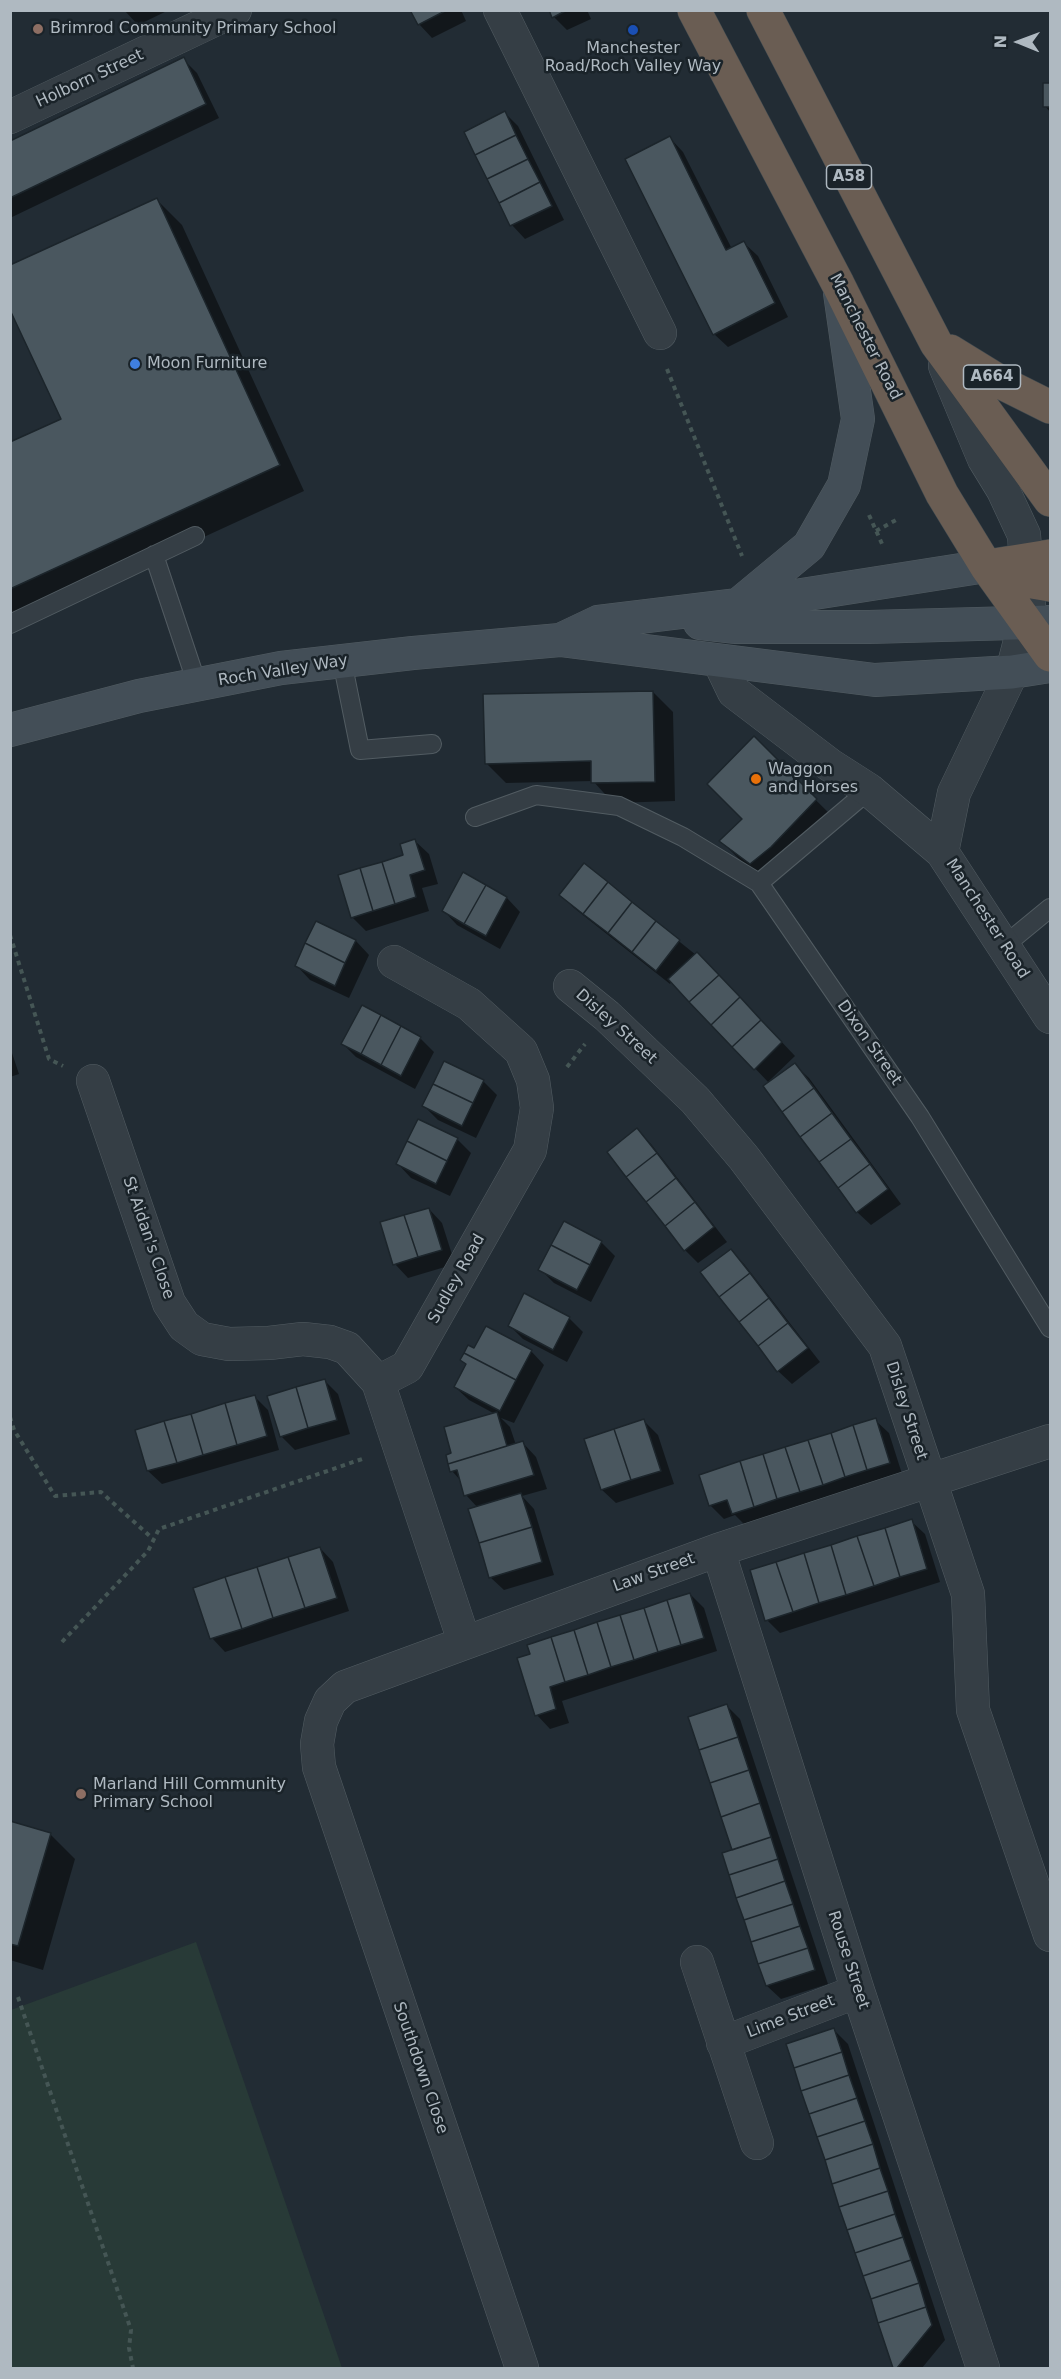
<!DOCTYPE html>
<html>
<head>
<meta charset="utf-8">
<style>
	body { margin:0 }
	#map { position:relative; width:1061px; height:2379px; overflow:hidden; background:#222c34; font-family:"DejaVu Sans",sans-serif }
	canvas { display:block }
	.frame { position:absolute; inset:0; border:12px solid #afb9c1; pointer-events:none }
	.north { position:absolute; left:989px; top:12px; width:60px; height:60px; -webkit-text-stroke:4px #1a2329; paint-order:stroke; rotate:271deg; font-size:16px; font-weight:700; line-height:24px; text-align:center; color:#afb9c1 }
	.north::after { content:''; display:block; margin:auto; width:21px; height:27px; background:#afb9c1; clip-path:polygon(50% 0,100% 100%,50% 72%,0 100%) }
</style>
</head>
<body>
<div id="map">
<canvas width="1061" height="2379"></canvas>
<div class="frame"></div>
<div class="north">N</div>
</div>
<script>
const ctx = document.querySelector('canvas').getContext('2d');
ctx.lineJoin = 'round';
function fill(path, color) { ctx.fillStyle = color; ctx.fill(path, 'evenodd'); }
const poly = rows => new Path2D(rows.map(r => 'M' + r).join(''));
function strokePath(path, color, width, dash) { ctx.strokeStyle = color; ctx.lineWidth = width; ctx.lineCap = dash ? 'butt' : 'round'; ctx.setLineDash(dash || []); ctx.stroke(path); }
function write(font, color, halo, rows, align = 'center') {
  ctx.font = font + ' "DejaVu Sans",sans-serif'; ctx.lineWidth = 5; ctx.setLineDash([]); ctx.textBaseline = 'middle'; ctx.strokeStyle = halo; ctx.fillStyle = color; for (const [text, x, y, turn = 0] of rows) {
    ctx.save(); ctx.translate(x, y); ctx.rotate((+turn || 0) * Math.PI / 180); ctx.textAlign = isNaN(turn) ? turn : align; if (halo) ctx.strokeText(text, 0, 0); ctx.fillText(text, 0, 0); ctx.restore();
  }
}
const green = poly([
	[196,1942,342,2368,11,2368,11,2010]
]);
const shadow = poly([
	[124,10,169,10,138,25],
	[412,10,461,10,466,21,432,38,419,24],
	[551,10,587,10,591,19,567,30,554,17],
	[183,59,197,73,219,118,10,218,10,143],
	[1044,84,1050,84,1050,112,1045,106],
	[505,113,518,126,564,220,525,239,512,225,466,132],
	[670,138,683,152,732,249,744,243,758,256,788,317,728,347,714,334],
	[157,200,182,225,304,491,10,626,10,444,63,420],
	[653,692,673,712,675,801,613,803,593,781,506,783,486,763],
	[754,739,836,820,771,883,741,861,721,841,744,819],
	[415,841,429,854,438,884,422,888,429,911,366,931,352,917,405,856],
	[584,865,711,967,795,1056,769,1081,771,1082,795,1065,809,1078,901,1204,871,1225,857,1212,769,1083,672,981,670,984,574,908,561,895],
	[464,875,507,898,520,912,500,949,457,925,444,911],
	[317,923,356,941,369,955,349,998,310,980,297,966],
	[420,1038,434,1052,415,1089,356,1057,343,1044],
	[10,1047,19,1074,10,1077],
	[483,1081,497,1095,476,1138,438,1120,424,1106],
	[637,1130,651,1144,727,1242,698,1263,685,1250],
	[457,1139,471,1153,450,1196,411,1178,398,1164],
	[429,1209,442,1223,455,1264,408,1278,395,1264],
	[601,1242,615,1256,591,1302,554,1283,540,1269],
	[731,1251,744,1264,820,1362,792,1384,778,1371],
	[569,1318,583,1332,567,1362,523,1339,509,1325],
	[474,1350,531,1351,544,1365,514,1423,501,1418,510,1427,516,1445,523,1443,536,1457,547,1489,522,1496,534,1509,554,1575,504,1590,490,1577,478,1508,466,1495,461,1481,452,1471,453,1454,495,1414,469,1400,455,1387,467,1365,462,1360],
	[324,1380,338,1394,350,1434,295,1450,281,1436],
	[254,1396,268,1410,279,1450,162,1484,148,1471],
	[875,1420,889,1433,903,1477,747,1527,735,1515,724,1519,710,1505],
	[644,1421,658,1435,674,1484,616,1503,602,1490,586,1440],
	[911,1521,925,1534,940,1582,780,1633,767,1620],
	[320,1548,333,1562,349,1611,225,1652,212,1638],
	[690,1594,704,1608,717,1651,562,1701,569,1723,550,1729,537,1715,519,1659],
	[726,1705,740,1719,828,1984,781,1999,767,1986,724,1854,734,1851],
	[10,1823,50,1834,75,1859,43,1970,10,1960],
	[834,2030,848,2044,945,2340,922,2368,895,2368,788,2045]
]);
const building = poly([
	[410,10,447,10,418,25,410,10],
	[549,10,567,10,552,18,549,10],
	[184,57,206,104,10,198,10,141,184,57],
	[1043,83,1050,83,1050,107,1043,107,1043,83],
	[505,111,516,135,475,155,464,132,505,111],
	[516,135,528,159,487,179,475,155,516,135],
	[670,136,726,250,744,241,775,303,713,335,625,159,670,136],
	[528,159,540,182,499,203,487,179,528,159],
	[540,182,552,206,510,226,499,203,540,182],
	[157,198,280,465,10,589,10,442,61,419,10,310,10,265,157,198],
	[653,691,655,782,591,783,591,761,485,764,483,694,653,691],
	[754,736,817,799,771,847,750,864,719,841,742,819,707,784,754,736],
	[415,839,425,870,410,875,416,897,395,904,382,862,403,855,400,844,415,839],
	[382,862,395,904,373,911,360,868,382,862],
	[584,863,608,882,583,914,559,895,584,863],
	[360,868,373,911,351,918,338,875,360,868],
	[463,872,486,885,464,924,442,911,463,872],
	[608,882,632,902,608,933,583,914,608,882],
	[486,885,507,897,486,936,464,924,486,885],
	[632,902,656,921,632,952,608,933,632,902],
	[316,921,356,940,345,963,305,943,316,921],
	[656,921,680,940,656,971,632,952,656,921],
	[305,943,345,963,335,986,295,966,305,943],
	[697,952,719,975,689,1002,668,979,697,952],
	[719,975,740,997,711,1025,689,1002,719,975],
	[740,997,761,1020,732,1047,711,1025,740,997],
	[362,1005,381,1015,361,1054,341,1044,362,1005],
	[381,1015,401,1026,381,1065,361,1054,381,1015],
	[761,1020,782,1042,754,1070,732,1047,761,1020],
	[401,1026,421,1037,401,1076,381,1065,401,1026],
	[444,1061,484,1080,473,1103,433,1084,444,1061],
	[795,1063,814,1088,782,1112,763,1086,795,1063],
	[433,1084,473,1103,462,1126,422,1106,433,1084],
	[814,1088,832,1113,800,1137,782,1112,814,1088],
	[832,1113,851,1139,819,1162,800,1137,832,1113],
	[418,1119,458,1138,447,1161,407,1141,418,1119],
	[637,1128,657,1153,626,1177,607,1152,637,1128],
	[851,1139,870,1164,838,1188,819,1162,851,1139],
	[407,1141,447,1161,436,1184,396,1164,407,1141],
	[657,1153,676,1178,646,1202,626,1177,657,1153],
	[870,1164,888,1189,856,1213,838,1188,870,1164],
	[676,1178,695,1202,665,1226,646,1202,676,1178],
	[695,1202,714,1227,684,1251,665,1226,695,1202],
	[429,1208,442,1250,418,1257,404,1215,429,1208],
	[404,1215,418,1257,393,1265,380,1222,404,1215],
	[564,1221,602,1241,590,1265,551,1245,564,1221],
	[551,1245,590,1265,577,1290,538,1270,551,1245],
	[731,1249,750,1273,719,1297,700,1272,731,1249],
	[750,1273,769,1298,739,1322,719,1297,750,1273],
	[524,1293,570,1317,553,1350,508,1326,524,1293],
	[769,1298,788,1323,758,1346,739,1322,769,1298],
	[788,1323,808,1348,777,1372,758,1346,788,1323],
	[486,1326,532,1350,516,1380,464,1353,468,1345,474,1348,486,1326],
	[464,1353,516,1380,500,1411,454,1387,466,1364,460,1360,464,1353],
	[325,1379,337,1420,308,1428,296,1387,325,1379],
	[296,1387,308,1428,280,1437,267,1396,296,1387],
	[255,1395,267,1436,237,1445,225,1403,255,1395],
	[225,1403,237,1445,203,1455,191,1414,225,1403],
	[497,1412,507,1446,448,1464,446,1455,451,1453,444,1427,497,1412],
	[191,1414,203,1455,177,1463,164,1421,191,1414],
	[876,1418,890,1463,867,1470,853,1425,876,1418],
	[644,1419,661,1471,631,1480,614,1429,644,1419],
	[164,1421,177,1463,147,1471,135,1430,164,1421],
	[853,1425,867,1470,845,1477,831,1433,853,1425],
	[614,1429,631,1480,601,1490,584,1439,614,1429],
	[831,1433,845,1477,823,1485,808,1440,831,1433],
	[808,1440,823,1485,800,1492,785,1447,808,1440],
	[523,1441,534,1475,464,1496,457,1470,450,1472,448,1464,523,1441],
	[785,1447,800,1492,777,1499,763,1454,785,1447],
	[763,1454,777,1499,754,1507,740,1461,763,1454],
	[740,1461,754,1507,732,1514,727,1500,709,1506,699,1475,740,1461],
	[521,1493,532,1527,479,1543,468,1509,521,1493],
	[912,1519,927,1569,900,1577,885,1528,912,1519],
	[532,1527,542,1562,489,1578,479,1543,532,1527],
	[885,1528,900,1577,874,1586,857,1536,885,1528],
	[857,1536,874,1586,846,1595,831,1545,857,1536],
	[831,1545,846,1595,819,1603,804,1553,831,1545],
	[320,1547,337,1598,305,1608,288,1557,320,1547],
	[804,1553,819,1603,793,1612,776,1562,804,1553],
	[288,1557,305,1608,273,1618,257,1567,288,1557],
	[776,1562,793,1612,765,1621,750,1570,776,1562],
	[257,1567,273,1618,242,1629,225,1577,257,1567],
	[225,1577,242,1629,210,1639,193,1588,225,1577],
	[690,1593,704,1638,681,1645,667,1600,690,1593],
	[667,1600,681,1645,658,1652,644,1608,667,1600],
	[644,1608,658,1652,634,1660,620,1615,644,1608],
	[620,1615,634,1660,611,1667,597,1622,620,1615],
	[597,1622,611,1667,588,1675,574,1630,597,1622],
	[574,1630,588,1675,565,1682,551,1637,574,1630],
	[551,1637,565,1682,550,1687,556,1709,535,1716,517,1658,530,1654,527,1645,551,1637],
	[727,1704,738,1737,699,1750,688,1717,727,1704],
	[738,1737,749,1770,710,1783,699,1750,738,1737],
	[749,1770,760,1803,721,1817,710,1783,749,1770],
	[760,1803,771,1837,732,1850,721,1817,760,1803],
	[10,1821,51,1833,18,1946,10,1944,10,1821],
	[771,1837,778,1859,729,1875,722,1853,771,1837],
	[778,1859,785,1881,736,1898,729,1875,778,1859],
	[785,1881,793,1904,744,1920,736,1898,785,1881],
	[793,1904,800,1926,751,1942,744,1920,793,1904],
	[800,1926,808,1948,758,1964,751,1942,800,1926],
	[808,1948,815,1970,766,1986,758,1964,808,1948],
	[834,2028,842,2052,794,2068,786,2044,834,2028],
	[842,2052,849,2075,801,2091,794,2068,842,2052],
	[849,2075,857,2098,809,2114,801,2091,849,2075],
	[857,2098,865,2121,817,2137,809,2114,857,2098],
	[865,2121,873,2144,825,2160,817,2137,865,2121],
	[873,2144,880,2168,832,2184,825,2160,873,2144],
	[880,2168,888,2191,839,2207,832,2184,880,2168],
	[888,2191,895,2214,847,2230,839,2207,888,2191],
	[895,2214,903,2237,855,2253,847,2230,895,2214],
	[903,2237,911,2260,863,2276,855,2253,903,2237],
	[911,2260,919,2283,871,2299,863,2276,911,2260],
	[919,2283,926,2307,878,2323,871,2299,919,2283],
	[926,2307,932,2325,897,2368,893,2368,878,2323,926,2307]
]);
const path = poly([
	[667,369,742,556],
	[869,515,883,546],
	[876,531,896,520],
	[10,935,49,1059,63,1066],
	[567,1067,585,1044],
	[10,1417,14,1430,55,1496,101,1492,153,1539],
	[62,1642,148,1551,159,1529,365,1458],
	[18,1997,131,2330,129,2348,133,2368]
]);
const lane = poly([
	[154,555,197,684],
	[10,624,195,536],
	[342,661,360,750,432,744],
	[869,790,759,883,920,1117,1050,1328],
	[475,817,536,795,619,806,683,837,759,883],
	[1005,945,1050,908]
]);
const street = poly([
	[500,10,660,333],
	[10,117,235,10],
	[719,661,734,692,830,765,869,790,942,852,1050,1017],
	[942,852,954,793,1012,672,1029,606,1024,535,1003,490,984,459,945,366],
	[394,962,469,1004,521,1051,533,1080,537,1108,530,1150,407,1367,378,1382,464,1641],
	[570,986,607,1016,695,1100,744,1158,885,1346,968,1594,973,1710,1050,1935],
	[93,1081,169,1303,184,1326,202,1339,229,1344,269,1343,303,1339,330,1342,347,1348,378,1382],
	[718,1550,858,1991,983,2368],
	[697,1962,757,2143],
	[723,2043,858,1991],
	[522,2368,319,1767,317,1744,321,1721,330,1701,345,1687,718,1550,1050,1441]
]);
const secondary = poly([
	[739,604,809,546,844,485,858,419,840,293],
	[700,623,736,627,869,627,1050,622],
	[560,640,598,622,738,605,986,566],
	[10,730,139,696,281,668,413,653,560,640,875,680,1012,672,1050,666]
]);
const highway = poly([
	[694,10,838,284,942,494,986,566,1050,655],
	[763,10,936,343,1050,500],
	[950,351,1002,383,1050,407],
	[986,566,1020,580,1050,585],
	[988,566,1050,556]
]);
const markers = [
	[38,29,6,"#8d6e63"],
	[633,30,6,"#1a4fb4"],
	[135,364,6,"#3f7fe0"],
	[756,779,6,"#e8710a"],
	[81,1794,6,"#8d6e63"]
];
const shields = [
	[849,177,45],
	[992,377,57]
];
const shieldNames = [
	["A58",849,177],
	["A664",992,377]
];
const poiNames = [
	["Brimrod Community Primary School",50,29],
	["Manchester",633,49,"center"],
	["Road/Roch Valley Way",633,67,"center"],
	["Moon Furniture",147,364],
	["Waggon",768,770],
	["and Horses",768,788],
	["Marland Hill Community",93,1785],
	["Primary School",93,1803]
];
const streetNames = [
	["Holborn Street",90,79,-25],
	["Manchester Road",865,337,63],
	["Roch Valley Way",283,671,-9],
	["Manchester Road",987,919,57],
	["Disley Street",616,1027,42],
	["Dixon Street",869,1043,55],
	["St Aidan's Close",148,1238,71],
	["Sudley Road",457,1279,-61],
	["Disley Street",906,1411,72],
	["Law Street",654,1573,-20],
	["Rouse Street",848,1960,72],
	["Lime Street",791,2017,-21],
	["Southdown Close",420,2068,71]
];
fill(green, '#283a37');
fill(shadow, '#0007');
fill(building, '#4a575f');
strokePath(building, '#1c252b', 1.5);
strokePath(lane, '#525c62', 20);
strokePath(street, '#525c62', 34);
strokePath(secondary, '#525c62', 34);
strokePath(highway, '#3f494f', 34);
strokePath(path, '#455655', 4, [4.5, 4.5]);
strokePath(lane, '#353e45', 18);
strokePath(street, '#353e45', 33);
strokePath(secondary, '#434e57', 33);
strokePath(highway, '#6a5d53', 33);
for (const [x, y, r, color] of markers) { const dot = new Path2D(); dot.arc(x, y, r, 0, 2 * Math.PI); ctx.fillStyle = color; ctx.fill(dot); strokePath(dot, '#1a2329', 2); }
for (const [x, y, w] of shields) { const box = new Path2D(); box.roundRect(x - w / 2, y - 12, w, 24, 4.5); ctx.fillStyle = '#1a2329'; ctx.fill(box); strokePath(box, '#afb9c1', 1.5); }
write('bold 15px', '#afb9c1', null, shieldNames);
write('16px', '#afb9c1', '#1a2329', poiNames, 'left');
write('16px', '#afb9c1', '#1a2329', streetNames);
</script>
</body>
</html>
